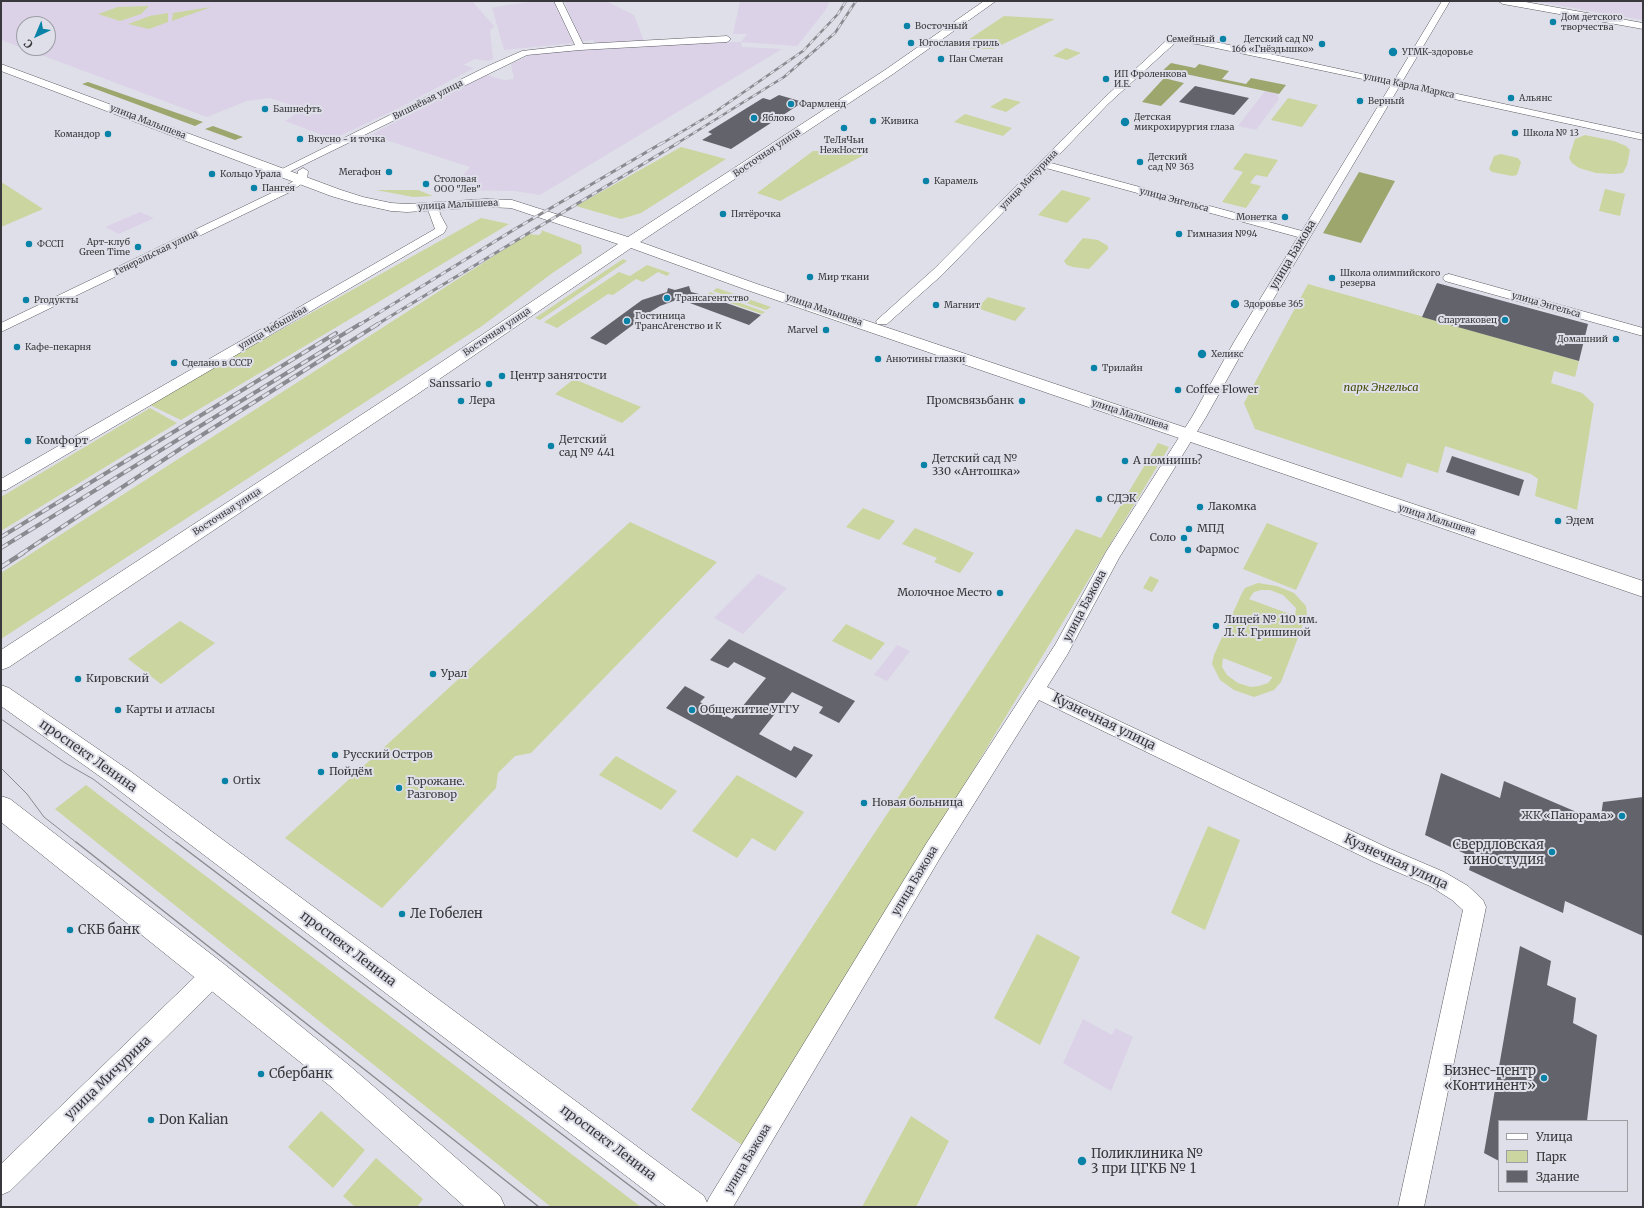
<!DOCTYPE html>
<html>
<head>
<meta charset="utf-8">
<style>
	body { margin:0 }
	#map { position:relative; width:1644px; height:1208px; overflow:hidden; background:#dfdfe9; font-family:Merriweather,serif }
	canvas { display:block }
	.frame { position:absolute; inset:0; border:2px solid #39393d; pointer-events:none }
	.legend { position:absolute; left:1498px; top:1120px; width:130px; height:72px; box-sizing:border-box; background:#dfdfe9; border:1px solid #9d9da4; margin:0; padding:5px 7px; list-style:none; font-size:12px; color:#39393d }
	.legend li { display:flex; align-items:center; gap:8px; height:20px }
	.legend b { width:20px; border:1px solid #9d9da4 }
	.north { position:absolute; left:16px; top:16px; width:40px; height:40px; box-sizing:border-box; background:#dfdfe9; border:1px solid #9d9da4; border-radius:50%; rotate:224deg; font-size:11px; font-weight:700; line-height:16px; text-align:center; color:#39393d }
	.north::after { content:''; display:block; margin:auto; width:14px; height:18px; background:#0982a7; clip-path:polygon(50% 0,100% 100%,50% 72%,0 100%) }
</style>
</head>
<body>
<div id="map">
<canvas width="1644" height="1208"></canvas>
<div class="frame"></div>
<ul class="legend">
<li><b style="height:5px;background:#fff"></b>Улица</li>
<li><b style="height:11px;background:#cbd59f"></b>Парк</li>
<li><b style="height:11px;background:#63636c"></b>Здание</li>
</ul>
<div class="north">С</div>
</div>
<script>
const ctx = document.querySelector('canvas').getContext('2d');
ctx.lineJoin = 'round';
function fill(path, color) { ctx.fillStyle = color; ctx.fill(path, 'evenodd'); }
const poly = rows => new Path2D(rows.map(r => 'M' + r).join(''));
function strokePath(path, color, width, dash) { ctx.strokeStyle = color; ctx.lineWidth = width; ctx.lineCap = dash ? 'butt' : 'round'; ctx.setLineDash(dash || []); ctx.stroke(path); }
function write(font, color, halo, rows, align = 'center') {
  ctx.font = font + ' Merriweather,serif'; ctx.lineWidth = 4; ctx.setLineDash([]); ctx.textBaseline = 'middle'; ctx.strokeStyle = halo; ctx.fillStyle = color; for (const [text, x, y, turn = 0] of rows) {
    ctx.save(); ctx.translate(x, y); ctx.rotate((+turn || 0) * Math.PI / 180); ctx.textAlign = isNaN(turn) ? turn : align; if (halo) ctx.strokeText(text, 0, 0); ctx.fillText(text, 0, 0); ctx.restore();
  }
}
const industrial = poly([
	[1,1,474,1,473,2,494,26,490,31,493,59,489,61,475,59,463,65,474,68,399,108,333,139,285,121,303,109,270,98,247,101,207,117,1,40],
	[24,24,48,24,48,48,24,48],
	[540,1,554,1,573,43,504,50,492,8,506,5],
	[564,1,606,1,634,15,644,41,595,44,593,40,581,42],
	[740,1,830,1,825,11,797,46,741,42,742,47,782,49,540,195,515,191,450,190,470,167,373,136,374,133,487,75,504,80,514,79,511,64,532,54,581,49,645,47,686,42,741,42,747,34,733,34],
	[1533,1,1643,1,1643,20,1585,10],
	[1265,91,1277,94,1279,99,1256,130,1238,126],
	[140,212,154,218,119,234,105,227],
	[758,574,787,588,743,634,714,618],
	[897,645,910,651,887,681,874,675],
	[1083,1019,1112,1035,1115,1028,1133,1037,1111,1091,1063,1063]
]);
const green = poly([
	[149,6,141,14,120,21,98,14,118,7],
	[211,7,172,21,173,13],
	[168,13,168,22,149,29,128,24,150,16],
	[1004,16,1055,19,993,49,956,48],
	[1066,48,1081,53,1067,60,1053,56],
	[1005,98,1021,102,1006,112,990,107],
	[1288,98,1318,105,1302,127,1271,120],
	[965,114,1012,128,1003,136,954,122],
	[1585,135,1614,141,1626,146,1630,150,1627,165,1623,173,1614,174,1596,173,1579,168,1572,163,1569,158,1575,139],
	[681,147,726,159,641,213,621,219,576,206],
	[813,151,871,151,780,201,757,193],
	[1245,153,1278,160,1267,177,1256,175,1250,183,1261,186,1246,208,1222,202,1243,172,1233,169],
	[1501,154,1518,158,1521,162,1517,175,1512,176,1492,172,1489,169,1494,156],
	[3,183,43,209,1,227,1,184],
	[1605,189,1625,194,1620,216,1599,211],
	[376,190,418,190,433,196,413,197],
	[1062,190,1091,198,1067,223,1038,215],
	[481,218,509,224,181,420,148,404],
	[541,230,581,245,582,253,551,274,482,326,1,639,1,573,528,234,539,235,542,232],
	[1083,238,1098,240,1108,246,1108,249,1089,269,1073,267,1067,265,1064,261],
	[623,259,627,261,540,320,535,318],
	[647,265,670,273,667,276,658,272,643,282,636,279,613,295,608,294,557,328,544,322,619,272,630,276],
	[1308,284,1579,361,1575,377,1554,371,1551,383,1582,393,1594,404,1577,510,1535,496,1538,479,1531,474,1445,446,1438,473,1407,463,1402,478,1255,429,1244,403],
	[717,288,771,307,766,310,713,291],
	[710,292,765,312,762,314,707,295],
	[988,297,1026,308,1015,321,977,308],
	[574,379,641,407,622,423,555,394],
	[150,408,177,423,1,531,1,497],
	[1158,443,1169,447,745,1147,691,1110,1076,529,1101,538],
	[863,508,895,521,879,540,846,527],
	[630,522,717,562,531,753,515,756,498,773,496,788,382,908,285,838],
	[1267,523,1318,543,1296,590,1243,569],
	[915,528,949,542,974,553,960,573,934,562,937,558,902,544],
	[1150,576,1159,580,1152,592,1143,588],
	[1258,583,1277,586,1294,593,1306,606,1307,614,1281,682,1274,690,1254,697,1234,690,1220,680,1212,664,1214,655,1241,595,1245,588],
	[1261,590,1270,590,1283,595,1296,608,1295,616,1249,599,1254,592],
	[1223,658,1272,677,1272,678,1268,683,1259,686,1251,687,1238,683,1227,675,1222,667],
	[180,621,215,643,161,684,128,659],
	[846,624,885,643,871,660,832,641],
	[616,756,677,791,661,810,599,775],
	[737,775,804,812,775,851,752,838,737,858,692,831],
	[86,785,641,1207,551,1207,55,809],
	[1208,826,1240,840,1205,930,1171,913],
	[1037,934,1080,957,1040,1045,994,1018],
	[321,1111,365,1150,333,1188,288,1147],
	[911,1116,949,1141,916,1207,862,1207],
	[376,1158,423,1199,417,1207,355,1207,343,1196]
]);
const forest = poly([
	[1171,63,1195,68,1199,64,1229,71,1222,79,1246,84,1251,78,1286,85,1279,94,1167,70,1162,74,1159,74],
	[1164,78,1184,83,1161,106,1142,102],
	[88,82,203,122,195,126,82,84],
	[213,126,243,137,235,140,205,129],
	[1359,172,1395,181,1361,243,1323,233]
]);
const building = poly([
	[1195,86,1249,98,1234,115,1179,102],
	[779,95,803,102,731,149,702,140,712,134,708,132,763,98,770,100],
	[1437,283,1588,324,1579,361,1422,317],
	[689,286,691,292,703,295,761,315,749,325,679,299,660,306,650,312,606,345,590,338,642,300,667,292,668,288,675,290],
	[1452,456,1524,480,1519,496,1446,472],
	[729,639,855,701,839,723,819,713,823,707,792,692,759,734,791,751,794,746,813,755,796,778,666,708,685,686,705,697,700,702,732,719,766,678,734,662,728,668,710,660],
	[1441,773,1500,798,1504,781,1600,822,1603,802,1643,797,1643,936,1565,901,1563,913,1512,890,1469,870,1472,857,1425,835],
	[1520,946,1551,961,1547,985,1576,998,1573,1023,1597,1035,1587,1121,1499,1121,1499,1161,1484,1153]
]);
const minor = poly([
	[554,1,562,1,583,44,727,36,731,39,727,42,580,50,527,55,285,174,281,175,276,172,488,66,522,51,575,45,554,1],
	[1442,1,1450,1,1402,82,1643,134,1643,140,1399,87,1248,342,1206,417,1119,558,1067,655,1047,687,1388,848,1444,872,1468,886,1483,900,1486,907,1424,1207,1398,1207,1463,910,1452,900,1430,886,1374,862,1039,700,940,858,733,1207,705,1207,709,1198,926,844,1055,645,1106,552,1192,417,1234,342,1298,237,1046,168,942,275,887,324,877,324,876,321,934,269,1102,100,1168,39,1175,36,1197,38,1394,81,1442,1],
	[1176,42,1197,44,1391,85,1302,231,1051,163,1108,104,1176,42],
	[303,168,308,171,307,180,290,192,1,332,1,323,282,188,297,179,298,171,303,168],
	[433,204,439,207,440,214,447,227,444,233,6,490,1,491,1,479,435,229,427,207,433,204],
	[1449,274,1643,328,1643,336,1445,281,1443,278,1445,275,1449,274],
	[214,963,222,966,225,974,222,982,10,1191,1,1195,1,1164,206,966,214,963]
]);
const major = poly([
	[984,1,996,1,893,74,640,242,757,284,1643,581,1643,597,747,290,631,248,416,395,9,667,1,670,1,650,404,387,618,244,511,208,486,207,407,212,391,211,355,203,331,196,1,71,1,64,341,190,363,197,391,203,407,204,486,199,512,200,628,237,885,70,984,1],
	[1498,1,1520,1,1643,23,1643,29,1503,4,1498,1],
	[1,685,9,688,130,771,704,1196,709,1207,667,1207,112,785,1,706,1,685],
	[1,796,10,799,224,964,350,1066,500,1196,505,1207,465,1207,330,1086,1,822,1,796]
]);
const tramFar1 = poly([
	[1,719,65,763,93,779,177,843],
	[1,768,27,794,44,817,77,843]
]);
const tram = poly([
	[76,842,539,1207],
	[176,842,658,1207]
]);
const railFar3 = poly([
	[661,144,715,112,803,51,838,14,846,1],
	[676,144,784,77,835,33,856,1]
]);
const railFar2 = poly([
	[359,325,515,229,662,143],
	[376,325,678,143]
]);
const railFar1 = poly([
	[332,341,360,324],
	[1,537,336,333],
	[1,548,339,341],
	[21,554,183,447,378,324]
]);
const rail = poly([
	[1,567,23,553]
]);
const markers = [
	[1553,22,4,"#0982a7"],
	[907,26,4,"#0982a7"],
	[1223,39,4,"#0982a7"],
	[911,43,4,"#0982a7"],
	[1322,44,4,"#0982a7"],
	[1393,52,5,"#0982a7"],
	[941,59,4,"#0982a7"],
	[1106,79,4,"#0982a7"],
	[1511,98,4,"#0982a7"],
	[1360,101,4,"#0982a7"],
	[791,104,4,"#0982a7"],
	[265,109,4,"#0982a7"],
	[754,118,4,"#0982a7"],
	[873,121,4,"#0982a7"],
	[1125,122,5,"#0982a7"],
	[844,128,4,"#0982a7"],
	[1515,133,4,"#0982a7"],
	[108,134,4,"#0982a7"],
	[300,139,4,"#0982a7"],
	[1140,162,4,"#0982a7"],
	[389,172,4,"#0982a7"],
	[212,174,4,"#0982a7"],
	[926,181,4,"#0982a7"],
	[426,184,4,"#0982a7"],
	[254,188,4,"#0982a7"],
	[723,214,4,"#0982a7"],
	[1285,217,4,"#0982a7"],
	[1179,234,4,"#0982a7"],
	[29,244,4,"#0982a7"],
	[138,247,4,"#0982a7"],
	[810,277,4,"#0982a7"],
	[1332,278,4,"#0982a7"],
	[667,298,4,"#0982a7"],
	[26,300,4,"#0982a7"],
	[1235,304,5,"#0982a7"],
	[936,305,4,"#0982a7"],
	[1505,320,4,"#0982a7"],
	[627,321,4,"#0982a7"],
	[826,330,4,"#0982a7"],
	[1616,339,4,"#0982a7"],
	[17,347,4,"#0982a7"],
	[1202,354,5,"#0982a7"],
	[878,359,4,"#0982a7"],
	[174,363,4,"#0982a7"],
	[1094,368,4,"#0982a7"],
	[502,376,4,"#0982a7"],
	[489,384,4,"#0982a7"],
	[1178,390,4,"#0982a7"],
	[461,401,4,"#0982a7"],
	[1022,401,4,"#0982a7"],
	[28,441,4,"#0982a7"],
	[551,446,4,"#0982a7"],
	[1125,461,4,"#0982a7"],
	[924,465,4,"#0982a7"],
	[1099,499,4,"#0982a7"],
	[1200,507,4,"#0982a7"],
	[1558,521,4,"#0982a7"],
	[1189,529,4,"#0982a7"],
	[1184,538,4,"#0982a7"],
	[1188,550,4,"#0982a7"],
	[1000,593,4,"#0982a7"],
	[1216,626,4,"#0982a7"],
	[433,674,4,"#0982a7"],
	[78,679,4,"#0982a7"],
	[118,710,4,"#0982a7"],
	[692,710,4,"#0982a7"],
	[335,755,4,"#0982a7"],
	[321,772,4,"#0982a7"],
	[225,781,4,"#0982a7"],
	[399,788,4,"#0982a7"],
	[864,803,4,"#0982a7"],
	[1622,816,4,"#0982a7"],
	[1552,852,4,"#0982a7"],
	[402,914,4,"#0982a7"],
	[70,930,4,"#0982a7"],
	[261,1074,4,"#0982a7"],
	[1544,1078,4,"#0982a7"],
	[151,1120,4,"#0982a7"],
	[1082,1161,5,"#0982a7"]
];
const farPoinames = [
	["Дом детского",1561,17],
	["творчества",1561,27],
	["Восточный",915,26],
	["Семейный",1215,39,"right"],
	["Детский сад №",1314,39,"right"],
	["166 «Гнёздышко»",1314,49,"right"],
	["Югославия гриль",919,43],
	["УГМК-здоровье",1402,52],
	["Пан Сметан",949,59],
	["ИП Фроленкова",1114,74],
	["И.Е.",1114,84],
	["Альянс",1519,98],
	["Верный",1368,101],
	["Фармленд",799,104],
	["Башнефть",273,109],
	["Детская",1134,117],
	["микрохирургия глаза",1134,127],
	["Яблоко",762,118],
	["Живика",881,121],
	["Школа № 13",1523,133],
	["Командор",100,134,"right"],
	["Вкусно - и точка",308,139],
	["ТеЛяЧьи",844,140,"center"],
	["НежНости",844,150,"center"],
	["Детский",1148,157],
	["сад № 363",1148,167],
	["Мегафон",381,172,"right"],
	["Кольцо Урала",220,174],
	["Столовая",434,179],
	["ООО \"Лев\"",434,189],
	["Карамель",934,181],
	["Пангея",262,188],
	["Пятёрочка",731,214],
	["Монетка",1277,217,"right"],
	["Гимназия №94",1187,234],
	["Арт-клуб",130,242,"right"],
	["Green Time",130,252,"right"],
	["ФССП",37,244],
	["Школа олимпийского",1340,273],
	["резерва",1340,283],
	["Мир ткани",818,277],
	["Трансагентство",675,298],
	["Proдукты",34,300],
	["Здоровье 365",1244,304],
	["Магнит",944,305],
	["Гостиница",635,316],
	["ТрансАгенство и К",635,326],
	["Спартаковец",1497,320,"right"],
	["Marvel",818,330,"right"],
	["Домашний",1608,339,"right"],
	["Кафе-пекарня",25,347],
	["Хеликс",1211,354],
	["Анютины глазки",886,359],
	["Сделано в СССР",182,363],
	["Трилайн",1102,368]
];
const farStreetnames = [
	["улица Карла Маркса",1409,86,12],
	["Вишнёвая улица",428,100,-27],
	["улица Малышева",148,122,21],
	["Восточная улица",767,153,-34],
	["улица Мичурина",1029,180,-46],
	["улица Энгельса",1174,200,15],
	["улица Малышева",458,205,-3],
	["Генеральская улица",156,253,-26],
	["улица Энгельса",1546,305,16],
	["улица Малышева",824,310,19],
	["улица Чебышёва",273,328,-30],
	["Восточная улица",497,332,-34],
	["улица Малышева",1130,415,18],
	["Восточная улица",227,512,-33],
	["улица Малышева",1437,520,18]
];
const streetNames = [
	["улица Бажова",1293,255,-59],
	["улица Бажова",1085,606,-62],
	["улица Бажова",915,881,-59],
	["улица Бажова",748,1159,-59]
];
const poiNames = [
	["Центр занятости",510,376],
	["Sanssario",481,384,"right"],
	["Coffee Flower",1186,390],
	["Лера",469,401],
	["Промсвязьбанк",1014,401,"right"],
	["Детский",559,440],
	["сад № 441",559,453],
	["Комфорт",36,441],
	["Детский сад №",932,459],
	["330 «Антошка»",932,472],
	["А помнишь?",1133,461],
	["СДЭК",1107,499],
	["Лакомка",1208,507],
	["Эдем",1566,521],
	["МПД",1197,529],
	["Соло",1176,538,"right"],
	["Фармос",1196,550],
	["Молочное Место",992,593,"right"],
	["Лицей № 110 им.",1224,620],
	["Л. К. Гришиной",1224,633],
	["Урал",441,674],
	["Кировский",86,679],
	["Карты и атласы",126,710],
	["Общежитие УГГУ",700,710],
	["Русский Остров",343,755],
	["Пойдём",329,772],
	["Ortix",233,781],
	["Горожане.",407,782],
	["Разговор",407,795],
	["Новая больница",872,803],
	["ЖК «Панорама»",1614,816,"right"]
];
const parkNames = [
	["парк Энгельса",1381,388]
];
const nearStreetnames = [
	["Кузнечная улица",1104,722,26],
	["проспект Ленина",88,756,35],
	["Кузнечная улица",1396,862,25],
	["проспект Ленина",348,949,37],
	["улица Мичурина",108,1078,-44],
	["проспект Ленина",608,1143,37]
];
const nearPoinames = [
	["Свердловская",1544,845,"right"],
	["киностудия",1544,860,"right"],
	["Ле Гобелен",410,914],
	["СКБ банк",78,930],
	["Бизнес-центр",1536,1071,"right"],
	["«Континент»",1536,1086,"right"],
	["Сбербанк",269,1074],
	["Don Kalian",159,1120],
	["Поликлиника №",1091,1154],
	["3 при ЦГКБ № 1",1091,1169]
];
fill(industrial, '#dbd2e7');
fill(green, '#cbd59f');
fill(forest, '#9ca66d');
fill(building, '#63636c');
strokePath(minor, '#5a5a62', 1);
strokePath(major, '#5a5a62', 1);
fill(minor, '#fff');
fill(major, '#fff');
strokePath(tramFar1, '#8a8a90', 1);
strokePath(tram, '#8a8a90', 1.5);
strokePath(railFar3, '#8a8a90', 2.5);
strokePath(railFar2, '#8a8a90', 3);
strokePath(railFar1, '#8a8a90', 4);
strokePath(rail, '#8a8a90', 4.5);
strokePath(railFar3, '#dfdfe9', 1.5, [5]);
strokePath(railFar2, '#dfdfe9', 2, [6]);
strokePath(railFar1, '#dfdfe9', 2.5, [8]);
strokePath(rail, '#dfdfe9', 3, [10]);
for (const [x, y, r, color] of markers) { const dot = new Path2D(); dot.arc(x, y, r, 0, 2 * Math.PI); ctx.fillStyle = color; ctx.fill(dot); strokePath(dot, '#dfdfe9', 1.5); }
write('9px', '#39393d', '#dfdfe9', farPoinames, 'left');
write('9px', '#39393d', '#dfdfe9', farStreetnames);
write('11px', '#39393d', '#dfdfe9', streetNames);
write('11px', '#39393d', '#dfdfe9', poiNames, 'left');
write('italic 11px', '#434b04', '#dfdfe9', parkNames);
write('13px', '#39393d', '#dfdfe9', nearStreetnames);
write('13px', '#39393d', '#dfdfe9', nearPoinames, 'left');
</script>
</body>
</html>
